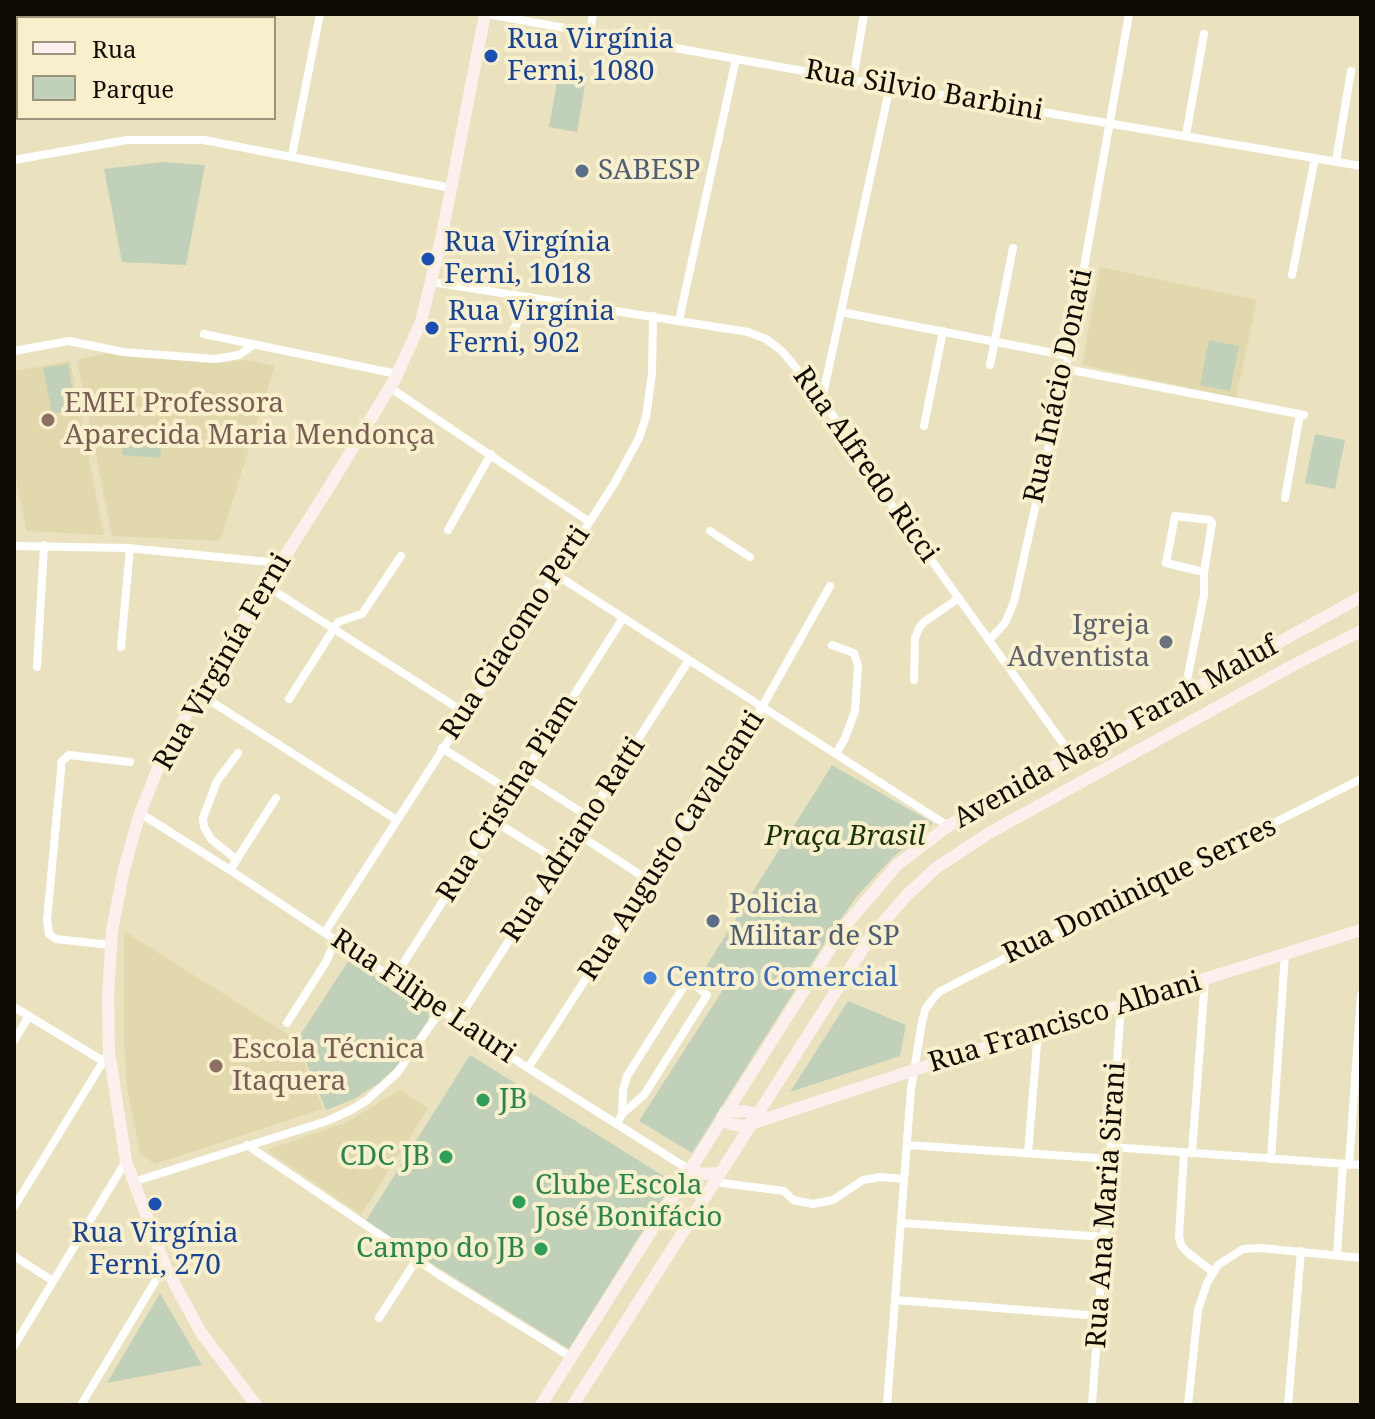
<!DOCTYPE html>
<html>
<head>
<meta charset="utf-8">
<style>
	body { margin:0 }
	#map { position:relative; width:1375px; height:1419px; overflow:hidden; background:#eae2bf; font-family:"Noto Serif",serif }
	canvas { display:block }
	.frame { position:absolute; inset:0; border:16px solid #100c03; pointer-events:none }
	.legend { position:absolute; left:16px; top:16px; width:260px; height:104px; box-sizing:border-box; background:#f8efcc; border:2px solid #9b947c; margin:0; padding:10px 14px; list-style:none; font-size:24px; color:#100c03 }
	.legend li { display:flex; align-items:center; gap:16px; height:40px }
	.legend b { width:40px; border:2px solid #9b947c }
</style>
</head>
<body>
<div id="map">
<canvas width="1375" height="1419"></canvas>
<div class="frame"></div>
<ul class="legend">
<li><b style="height:10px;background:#fbf0ee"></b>Rua</li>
<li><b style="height:22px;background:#c1d0b9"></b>Parque</li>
</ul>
</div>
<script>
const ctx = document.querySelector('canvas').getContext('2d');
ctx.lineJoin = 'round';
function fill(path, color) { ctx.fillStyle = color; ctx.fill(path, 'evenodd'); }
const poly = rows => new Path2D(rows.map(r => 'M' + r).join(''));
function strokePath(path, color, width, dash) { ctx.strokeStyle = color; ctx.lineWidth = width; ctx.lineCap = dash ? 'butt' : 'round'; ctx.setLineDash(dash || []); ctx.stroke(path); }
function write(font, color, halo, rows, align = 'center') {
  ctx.font = font + ' "Noto Serif",serif'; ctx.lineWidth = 8; ctx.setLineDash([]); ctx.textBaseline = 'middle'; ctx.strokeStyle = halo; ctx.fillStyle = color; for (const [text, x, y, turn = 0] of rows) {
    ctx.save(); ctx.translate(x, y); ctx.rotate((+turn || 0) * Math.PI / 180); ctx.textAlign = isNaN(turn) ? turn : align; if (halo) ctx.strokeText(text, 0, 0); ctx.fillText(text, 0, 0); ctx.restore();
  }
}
const built = poly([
	[1100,267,1257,300,1236,398,1082,365],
	[108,353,122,356,223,363,246,360,275,366,220,541,112,536,77,360],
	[70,361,104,535,26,531,14,469,14,371],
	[124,931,295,1039,323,1109,155,1164,140,1154,127,1087,124,1045],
	[400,1090,428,1108,361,1215,267,1150,347,1122]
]);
const green = poly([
	[559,70,587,74,577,132,549,127],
	[162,162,205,165,186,265,122,262,104,169],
	[1209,340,1239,346,1230,391,1200,385],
	[68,364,76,410,52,414,43,368],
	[124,427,162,430,160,458,122,455],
	[1315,434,1345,440,1335,489,1305,483],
	[832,765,933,823,893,857,858,895,834,928,692,1153,639,1121,726,985,704,970],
	[349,960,430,1011,428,1020,400,1063,379,1083,354,1099,326,1110,297,1040],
	[848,1001,906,1025,900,1056,790,1092],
	[470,1055,673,1182,569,1349,365,1222],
	[160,1293,202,1365,107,1383]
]);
const street = poly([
	[487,14,853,80,1361,166],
	[590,33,593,14],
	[853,80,864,14],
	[1186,135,1204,34],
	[292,155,320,14],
	[14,160,127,140,204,140,451,188],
	[1336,161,1351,71],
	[1292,275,1315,158],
	[432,282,748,332,766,339,782,351,822,399,889,501,1072,756],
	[841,312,1069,356],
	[679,320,736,59],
	[204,334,397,374],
	[510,337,530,297],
	[14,351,69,341,123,352,214,359,239,355,253,345],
	[990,365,1013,248],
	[1066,369,1304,415],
	[389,387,588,521],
	[822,399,890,86],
	[924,426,943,331],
	[1285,498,1300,414],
	[448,530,491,454],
	[710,531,750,557],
	[14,546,128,548,279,563],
	[555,574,948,826],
	[265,585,464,712],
	[989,640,1005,623,1014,602,1066,369,1129,14],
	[832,645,854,653,858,666,855,711,845,738,836,754],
	[121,647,130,548],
	[37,667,44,545],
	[914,680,915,638,919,628,924,622,959,598],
	[198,693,397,820],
	[1184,695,1204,595,1204,572,1212,523,1210,520,1175,516,1166,563,1204,572],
	[289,699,338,622,362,614,401,556],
	[442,748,512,792],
	[523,775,589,817],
	[276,798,230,870,528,1068,688,1169],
	[140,813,230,870],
	[494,821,560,862],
	[578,834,648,880],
	[237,860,211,839,204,827,203,818,217,781,238,753],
	[325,932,614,484,639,438,646,417,652,374,653,316],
	[111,945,56,939,49,934,47,920,61,770,61,762,69,755,130,762],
	[394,978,623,618],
	[14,1007,103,1061],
	[458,1020,689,660],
	[287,1023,326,962,336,939],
	[14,1041,29,1016],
	[528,1068,762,707,830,586],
	[617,1124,622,1114,644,1095,707,995,690,981,686,983,627,1076,623,1090,622,1114],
	[247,1145,441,1276,571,1357],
	[907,1145,1111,1159],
	[1111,1147,1361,1165],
	[1028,1153,1038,1032],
	[1184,1153,1179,1236,1181,1245,1187,1252,1213,1272],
	[1192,1153,1205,979],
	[1271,1159,1285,954],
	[1349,1165,1361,995],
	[133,1182,327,1121,351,1110,367,1100,397,1073,441,1010],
	[714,1182,784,1191,793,1200,813,1204,833,1200,863,1180,881,1177,904,1179],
	[14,1207,109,1052],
	[902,1223,1105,1237],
	[1337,1255,1343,1164],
	[14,1256,53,1281],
	[895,1300,1100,1316],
	[379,1318,417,1259],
	[14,1346,126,1161],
	[81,1405,165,1265],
	[887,1405,911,1089,922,1022,925,1010,931,1001,939,992,962,980,1361,779],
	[1092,1405,1121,1006],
	[1188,1405,1198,1310,1207,1283,1218,1265,1243,1249,1261,1248,1361,1258],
	[1288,1405,1301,1251]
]);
const secondary = poly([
	[725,1112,743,1111,761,1115],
	[722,1117,730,1124,744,1126,914,1070,1361,930],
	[688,1169,702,1174,719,1173],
	[679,1185,694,1188,703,1199],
	[256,1405,202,1334,182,1298,165,1265,126,1161,109,1052,108,996,112,931,124,869,140,813,159,766,198,693,326,492,395,379,421,322,441,240,485,14],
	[541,1405,844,927,897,865,948,826,990,802,1361,597],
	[573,1405,869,939,906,896,936,868,989,833,1288,668,1361,631]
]);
const markers = [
	[491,56,8,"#1a4fb4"],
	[582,171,8,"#5c6f8a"],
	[428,259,8,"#1a4fb4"],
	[432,328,8,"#1a4fb4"],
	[48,420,8,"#8d6e63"],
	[1166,642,8,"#6b7280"],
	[713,921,8,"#5c6f8a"],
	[650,978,8,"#3f7fe0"],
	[216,1066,8,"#8d6e63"],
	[483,1100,8,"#2e9e5b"],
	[446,1157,8,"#2e9e5b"],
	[519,1202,8,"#2e9e5b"],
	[155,1204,8,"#1a4fb4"],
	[541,1249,8,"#2e9e5b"]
];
const transitNames = [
	["Rua Virgínia",507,40],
	["Ferni, 1080",507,72],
	["Rua Virgínia",444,243],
	["Ferni, 1018",444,275],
	["Rua Virgínia",448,312],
	["Ferni, 902",448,344],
	["Rua Virgínia",155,1234,"center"],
	["Ferni, 270",155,1266,"center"]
];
const streetNames = [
	["Rua Silvio Barbini",924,91,10],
	["Rua Inácio Donati",1059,386,-78],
	["Rua Alfredo Ricci",865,465,55],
	["Rua Giacomo Perti",516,633,-57],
	["Rua Virginía Ferni",223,662,-60],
	["Avenida Nagib Farah Maluf",1116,733,-29],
	["Rua Cristina Piam",508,798,-58],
	["Rua Adriano Ratti",574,840,-57],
	["Rua Augusto Cavalcanti",672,846,-57],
	["Rua Dominique Serres",1140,891,-26],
	["Rua Filipe Lauri",423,997,34],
	["Rua Francisco Albani",1065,1023,-17],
	["Rua Ana Maria Sirani",1107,1205,-86]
];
const serviceNames = [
	["SABESP",598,171],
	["Policia",729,905],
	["Militar de SP",729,937]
];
const educationNames = [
	["EMEI Professora",64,404],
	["Aparecida Maria Mendonça",64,436],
	["Escola Técnica",232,1050],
	["Itaquera",232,1082]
];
const worshipNames = [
	["Igreja",1150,626],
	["Adventista",1150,658]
];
const parkNames = [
	["Praça Brasil",845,837]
];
const shopNames = [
	["Centro Comercial",666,978]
];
const leisureNames = [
	["JB",499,1100],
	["CDC JB",430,1157,"right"],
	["Clube Escola",535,1186],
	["José Bonifácio",535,1218],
	["Campo do JB",525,1249,"right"]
];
fill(built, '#e2d8ad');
fill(green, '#c1d0b9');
strokePath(street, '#fff', 8);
strokePath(secondary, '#fbf0ee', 12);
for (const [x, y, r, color] of markers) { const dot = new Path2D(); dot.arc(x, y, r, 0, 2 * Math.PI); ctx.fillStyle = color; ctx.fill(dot); strokePath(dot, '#f8efcc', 3); }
write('28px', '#164399', '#f8efcc', transitNames, 'left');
write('28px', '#100c03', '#f8efcc', streetNames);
write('28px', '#4e5e75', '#f8efcc', serviceNames, 'left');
write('28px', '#785e54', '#f8efcc', educationNames, 'left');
write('28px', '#5b616d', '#f8efcc', worshipNames, 'right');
write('italic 28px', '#1a3403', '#f8efcc', parkNames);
write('28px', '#366cbe', '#f8efcc', shopNames, 'left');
write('28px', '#27864d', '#f8efcc', leisureNames, 'left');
</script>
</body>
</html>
